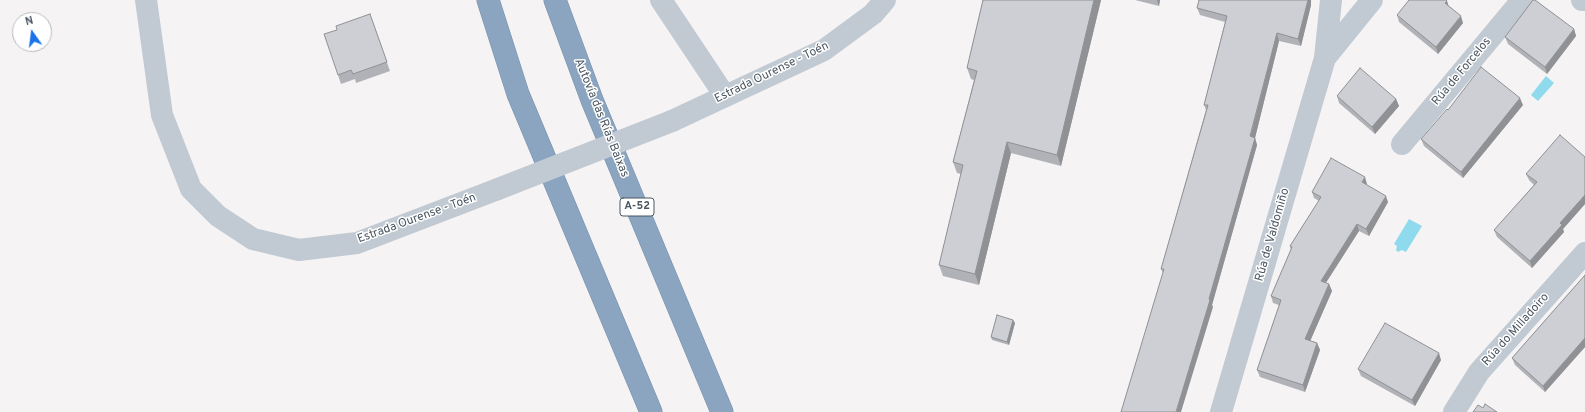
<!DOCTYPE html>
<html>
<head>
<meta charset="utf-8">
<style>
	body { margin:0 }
	#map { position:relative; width:1585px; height:412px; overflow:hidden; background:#f5f3f3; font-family:Overpass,sans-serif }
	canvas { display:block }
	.north { position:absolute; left:12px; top:12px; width:40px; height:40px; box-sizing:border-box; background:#fff; border:1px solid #b7bbc0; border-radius:50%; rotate:346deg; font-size:11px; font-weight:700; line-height:16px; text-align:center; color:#4a5661 }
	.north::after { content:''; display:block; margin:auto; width:14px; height:18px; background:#1a73e8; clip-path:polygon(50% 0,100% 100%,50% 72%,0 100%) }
</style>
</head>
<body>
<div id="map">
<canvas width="1585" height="412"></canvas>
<div class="north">N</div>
</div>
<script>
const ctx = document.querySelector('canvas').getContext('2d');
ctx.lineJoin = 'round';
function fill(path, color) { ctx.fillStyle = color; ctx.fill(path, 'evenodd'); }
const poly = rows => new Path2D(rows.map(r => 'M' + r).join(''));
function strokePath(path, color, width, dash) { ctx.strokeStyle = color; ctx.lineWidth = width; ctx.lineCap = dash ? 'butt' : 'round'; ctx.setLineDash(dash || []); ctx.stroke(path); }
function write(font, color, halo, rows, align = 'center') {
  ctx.font = font + ' Overpass,sans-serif'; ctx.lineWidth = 3; ctx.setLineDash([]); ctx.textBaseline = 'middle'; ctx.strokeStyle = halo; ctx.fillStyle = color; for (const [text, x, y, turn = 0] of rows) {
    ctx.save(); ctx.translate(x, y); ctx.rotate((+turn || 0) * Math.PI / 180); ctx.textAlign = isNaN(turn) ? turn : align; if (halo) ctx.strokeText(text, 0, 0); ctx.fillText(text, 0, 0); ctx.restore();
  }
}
const water = poly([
	[1546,76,1554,83,1538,101,1531,95],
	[1409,219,1422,226,1406,252,1402,250,1398,252,1396,250,1397,246,1394,244]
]);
const minor = poly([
	[661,0,725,96],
	[1582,0,1585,0],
	[1325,58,1372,0],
	[1402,144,1522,0],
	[1221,412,1325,58,1331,0],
	[1454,412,1479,372,1585,253]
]);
const tertiary = poly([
	[146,0,162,115,191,189,218,216,253,239,299,250,357,243,498,189],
	[672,121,824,50,873,14,885,0]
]);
const motorway = poly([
	[488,0,518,94,651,412],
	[555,0,592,100,722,412]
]);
const tertiaryBridge = poly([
	[498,189,672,121]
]);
const wall = poly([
	[983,0,1101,0,1061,166,1011,153,979,285,943,276,939,265,961,174,957,173,953,162,974,80,971,79,967,68],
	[1135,0,1160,0,1159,6],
	[1447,1,1449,7,1463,23,1438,54,1399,22,1397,15],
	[1311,5,1301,46,1279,41,1255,138,1257,145,1212,305,1213,307,1163,273,1161,269,1206,110,1204,105,1225,22,1200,15,1197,8],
	[370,14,390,71,356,83,355,79,341,84,338,75],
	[1574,29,1576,36,1547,74,1508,44,1505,37],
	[1337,96,1396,99,1399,106,1375,134,1339,103],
	[1523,105,1463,178,1424,146,1421,139,1448,110],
	[1585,157,1585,204,1563,229,1564,232,1532,268,1497,237,1494,230,1534,185,1529,180,1526,174],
	[1367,184,1367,185,1388,202,1369,236,1359,231,1326,283,1329,284,1332,291,1310,341,1317,343,1320,350,1305,392,1260,377,1257,370,1279,305,1273,303,1271,296,1291,250,1290,246,1319,201,1314,198,1312,192],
	[1585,275,1585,347,1545,392,1515,365,1512,358],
	[1013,320,1015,323,1009,345,992,340,991,337],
	[1441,360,1415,406,1361,376,1358,369]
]);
const shadedWall = poly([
	[1094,0,1101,0,1061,166,1057,155],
	[1157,0,1160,0,1159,6],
	[1308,0,1311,0,1311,5,1301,46,1298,39],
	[1447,1,1449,8,1445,3],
	[1461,16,1463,23,1438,54,1436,47],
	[1574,29,1576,36,1547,74,1545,67],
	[1277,33,1279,41,1255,138,1257,145,1212,305,1213,307,1181,412,1176,412,1209,299],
	[1520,98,1523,105,1463,178,1461,172],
	[1396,99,1399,106,1375,134,1372,127],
	[1007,142,1011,153,979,285,975,274],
	[1365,177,1367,184,1365,189,1362,182],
	[1585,195,1585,204,1563,229,1564,232,1532,268,1530,261,1560,223],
	[1386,196,1388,202,1369,236,1366,229],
	[1357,224,1359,231,1323,287,1321,281],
	[1329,284,1332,291,1308,346,1305,339],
	[1013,320,1015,323,1009,345,1007,342],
	[1585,338,1585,347,1545,392,1543,386],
	[1317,343,1320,350,1305,392,1303,385],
	[1439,353,1441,360,1415,406,1412,400]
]);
const building = poly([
	[983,0,1094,0,1057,155,1007,142,975,274,939,265,963,165,953,162,977,71,967,68,983,0],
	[1199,0,1308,0,1298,39,1277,33,1250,136,1255,138,1209,299,1210,300,1176,412,1121,412,1164,269,1161,269,1208,105,1204,105,1227,16,1197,8,1199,0],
	[1409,0,1446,0,1447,1,1445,3,1461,16,1436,47,1397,15,1409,0],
	[1533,0,1535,0,1574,29,1545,67,1505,37,1533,0],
	[370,14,387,62,353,74,351,70,338,75,324,34,337,30,336,26,370,14],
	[1481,67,1520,98,1461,172,1421,139,1447,109,1448,110,1481,67],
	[1360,68,1396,99,1372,127,1337,96,1360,68],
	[1560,135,1585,157,1585,195,1560,223,1562,225,1530,261,1494,230,1537,182,1526,174,1560,135],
	[1331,158,1365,177,1362,182,1386,196,1366,229,1357,224,1321,281,1329,284,1305,339,1317,343,1303,385,1257,370,1281,300,1271,296,1292,247,1290,246,1321,197,1312,192,1331,158],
	[1585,275,1585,338,1543,386,1512,358,1585,275],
	[997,315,1013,320,1007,342,991,337,997,315],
	[1385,323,1439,353,1412,400,1358,369,1385,323],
	[1485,404,1497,412,1473,412,1478,405,1483,408,1485,404]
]);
const shields = [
	[637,207,34]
];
const shieldNames = [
	["A-52",637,207]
];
const streetNames = [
	["Rúa de Forcelos",1462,72,-50],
	["Estrada Ourense - Toén",772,73,-26],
	["Autovía das Rías Baixas",601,118,68],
	["Estrada Ourense - Toén",417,219,-20],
	["Rúa de Valdomiño",1273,235,-74],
	["Rúa do Milladoiro",1516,330,-48]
];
fill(water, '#90daee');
strokePath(motorway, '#7690ad', 23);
strokePath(minor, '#c1cad2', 22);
strokePath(tertiary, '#c1cad2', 22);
strokePath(motorway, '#8ba5c1', 22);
strokePath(tertiaryBridge, '#c1cad2', 22);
fill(wall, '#b0b2b7');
fill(shadedWall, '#909195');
fill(building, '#cdcfd5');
strokePath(building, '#909195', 1);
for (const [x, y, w] of shields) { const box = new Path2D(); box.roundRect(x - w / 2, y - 9, w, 18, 3); ctx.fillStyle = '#fff'; ctx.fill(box); strokePath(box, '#4a5661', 1); }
write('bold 11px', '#4a5661', null, shieldNames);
write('12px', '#4a5661', '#fff', streetNames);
</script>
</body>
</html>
